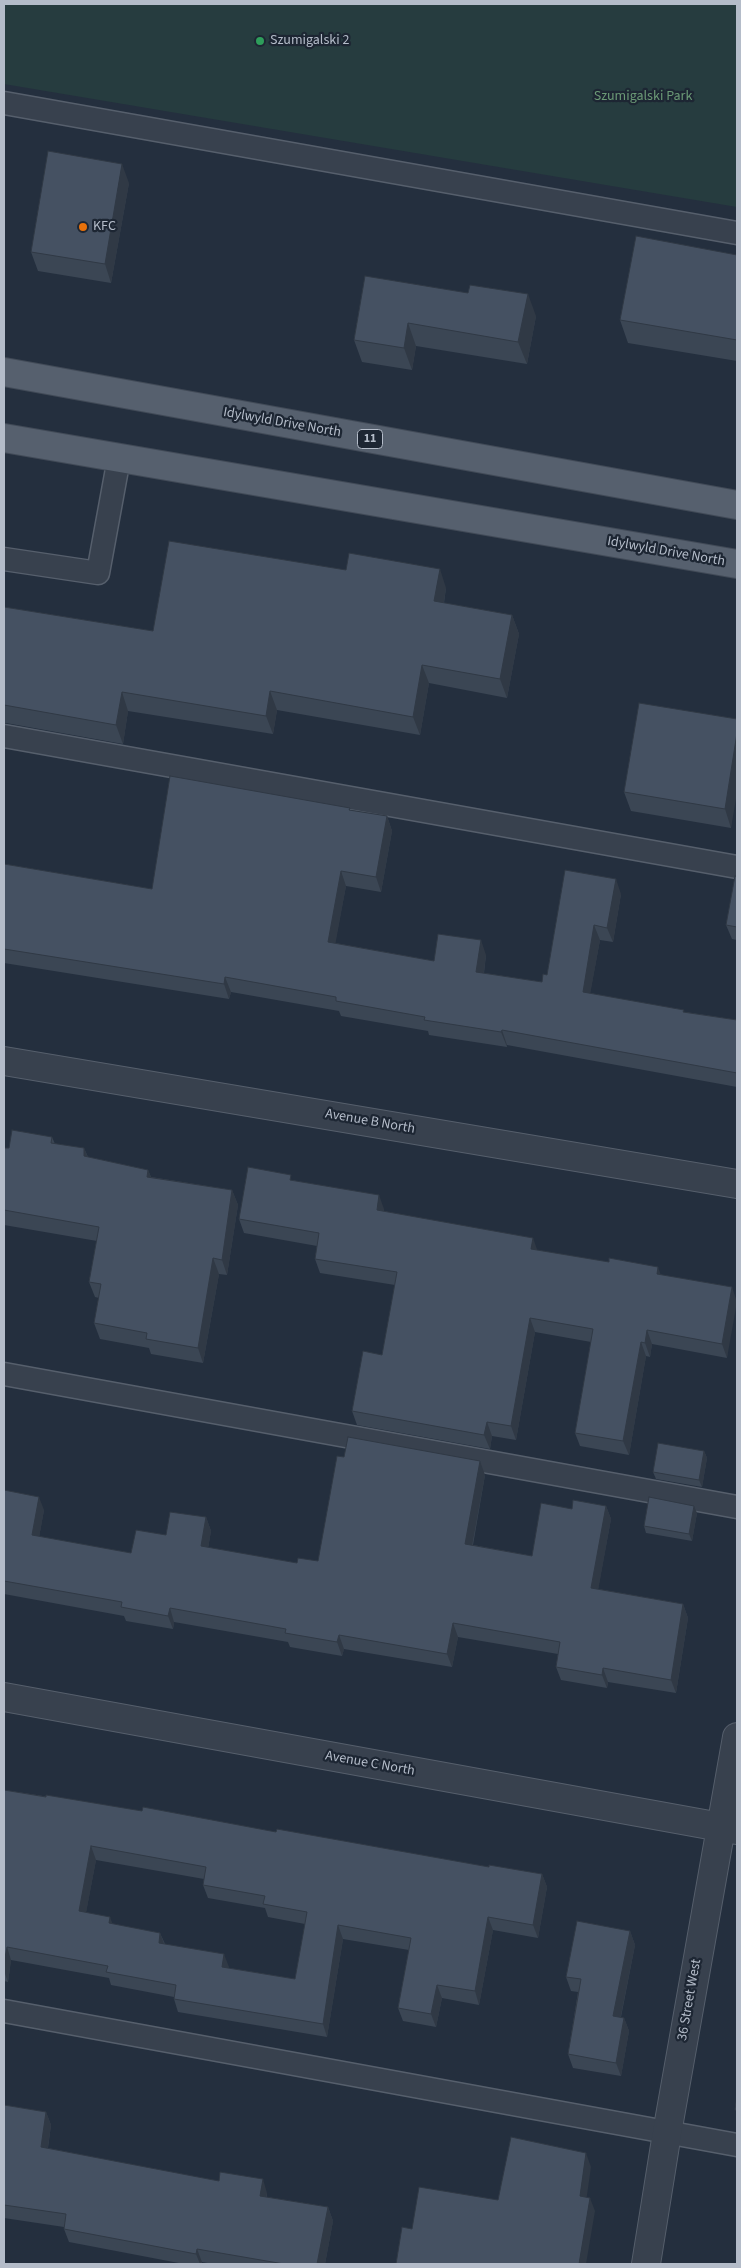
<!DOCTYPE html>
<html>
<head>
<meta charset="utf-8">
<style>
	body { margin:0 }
	#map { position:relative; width:741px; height:2268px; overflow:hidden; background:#242f3e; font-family:"Source Sans 3",sans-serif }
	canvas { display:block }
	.frame { position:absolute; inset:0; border:5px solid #b4bcc9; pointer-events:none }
</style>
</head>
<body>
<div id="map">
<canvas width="741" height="2268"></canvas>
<div class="frame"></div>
</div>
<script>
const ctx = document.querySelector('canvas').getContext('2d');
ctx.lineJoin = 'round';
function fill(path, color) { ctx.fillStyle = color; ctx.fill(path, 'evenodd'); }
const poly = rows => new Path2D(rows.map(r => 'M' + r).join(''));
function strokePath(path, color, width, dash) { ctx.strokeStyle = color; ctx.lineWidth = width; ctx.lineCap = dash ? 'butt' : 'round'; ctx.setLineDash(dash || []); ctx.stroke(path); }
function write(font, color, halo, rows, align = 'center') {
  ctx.font = font + ' "Source Sans 3",sans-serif'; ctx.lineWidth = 4.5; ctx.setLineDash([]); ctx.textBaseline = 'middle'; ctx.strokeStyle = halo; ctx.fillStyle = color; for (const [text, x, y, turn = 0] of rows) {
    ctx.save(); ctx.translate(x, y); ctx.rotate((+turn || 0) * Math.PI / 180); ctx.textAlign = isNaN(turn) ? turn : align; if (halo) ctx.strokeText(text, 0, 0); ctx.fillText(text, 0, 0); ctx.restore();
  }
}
const green = poly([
	[4,4,737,4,737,207,4,84]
]);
const lane = poly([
	[4,103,737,233],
	[4,559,98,573,119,458],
	[4,736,737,867],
	[4,1374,737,1507],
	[4,2011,737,2145]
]);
const street = poly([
	[4,1061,737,1184],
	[4,1697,737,1830],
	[646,2264,667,2133,737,1737]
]);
const primary = poly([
	[4,372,737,505],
	[4,438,737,564]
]);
const wall = poly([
	[129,183,111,283,38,271,31,252],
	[737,255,737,361,628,343,620,320],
	[365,276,536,316,527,364,416,346,412,370,362,362,354,340],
	[446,588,444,603,512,615,519,634,507,698,429,683,420,735,277,710,273,734,128,711,123,744,6,723,4,723,4,607,153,631],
	[737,719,731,828,631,811,624,792],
	[350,808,350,810,387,816,392,831,381,892,346,886,335,943,434,961,486,955,484,973,542,982,547,975,621,894,613,942,600,940,590,993,685,1012,737,1020,737,1087,507,1045,507,1047,429,1035,428,1031,341,1016,339,1011,231,992,229,999,4,963,4,864,152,889],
	[737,877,737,940,732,939,726,925],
	[52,1137,55,1144,84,1148,88,1157,148,1170,151,1177,232,1190,238,1205,227,1275,219,1274,203,1363,151,1354,149,1348,100,1339,94,1323,99,1298,95,1297,89,1282,97,1241,4,1225,4,1148,9,1148],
	[293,1180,384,1209,384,1211,537,1250,661,1275,732,1287,727,1358,652,1344,650,1357,646,1356,629,1455,580,1446,575,1433,591,1342,535,1332,516,1440,492,1436,490,1449,357,1425,352,1411,382,1355,395,1285,320,1273,315,1259,317,1246,244,1233,239,1219],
	[704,1451,707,1458,702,1487,656,1479,653,1472],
	[485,1475,473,1545,532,1556,572,1509,606,1506,611,1519,598,1589,683,1604,688,1618,676,1693,608,1682,607,1688,561,1680,556,1667,558,1654,458,1637,452,1667,344,1649,342,1656,290,1647,288,1642,174,1622,173,1629,126,1621,124,1616,4,1594,4,1490,44,1510,39,1537,131,1553,166,1535,206,1517,211,1531,208,1548,297,1563,318,1561],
	[697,1513,692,1541,646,1533,644,1526],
	[4,1790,276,1832,489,1867,542,1874,547,1887,538,1938,493,1930,479,2005,442,1998,436,2027,403,2021,398,2008,409,1950,343,1939,327,2037,178,2012,174,1999,174,1997,111,1985,109,1978,11,1960,8,1982,4,1981],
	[96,1860,204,1879,203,1885,208,1898,265,1908,268,1917,305,1924,295,1979,229,1968,165,1944,160,1933,112,1924,86,1912],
	[630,1931,635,1945,621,2017,624,2018,629,2031,621,2076,573,2068,568,2054,578,1992,571,1991,566,1977],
	[4,2105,46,2112,51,2125,48,2148,267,2193,267,2197,328,2207,333,2221,325,2264,213,2264,202,2262,201,2264,184,2264,69,2242,64,2229,64,2227,4,2218]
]);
const shadedWall = poly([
	[122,164,129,183,111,283,105,264],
	[528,294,536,316,527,364,518,342],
	[408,323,416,346,412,370,404,348],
	[440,569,446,588,441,620,434,601],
	[512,615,519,634,507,698,500,679],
	[422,665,429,683,420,735,413,717],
	[270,691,277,710,273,734,266,716],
	[122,692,128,711,123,744,116,725],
	[737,733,737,793,731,828,725,809],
	[387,816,392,831,381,892,376,877],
	[341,871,346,886,333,957,328,942],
	[616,879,621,894,613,942,607,928],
	[594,925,600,940,588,1006,583,992],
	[481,940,486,955,482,986,476,972],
	[225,977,231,992,229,999,224,984],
	[502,1030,507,1045,507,1047,501,1032],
	[84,1148,90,1163,84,1156],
	[148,1170,154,1185,147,1177],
	[232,1190,238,1205,227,1275,222,1260],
	[379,1195,384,1209,382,1224,377,1210],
	[533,1238,538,1252,531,1249],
	[213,1258,219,1274,203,1363,198,1348],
	[658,1267,663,1281,657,1274],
	[732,1287,737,1302,727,1358,722,1344],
	[530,1318,535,1332,516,1440,511,1426],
	[647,1330,652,1344,650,1357,645,1343],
	[641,1342,646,1356,629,1455,623,1441],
	[487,1422,492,1436,490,1449,484,1435],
	[704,1451,707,1458,702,1487,699,1480],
	[480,1461,485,1475,470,1557,465,1544],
	[39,1497,44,1510,37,1549,32,1535],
	[606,1506,611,1519,596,1602,591,1588],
	[694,1506,697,1513,692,1541,689,1534],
	[206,1517,211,1531,206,1560,201,1546],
	[683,1604,688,1618,676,1693,671,1680],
	[170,1608,174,1622,173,1629,168,1616],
	[453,1623,458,1637,452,1667,447,1654],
	[339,1635,344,1649,342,1656,337,1642],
	[603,1668,608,1682,607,1688,602,1675],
	[91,1846,96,1860,84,1924,79,1911],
	[542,1874,547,1887,538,1938,533,1925],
	[110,1917,115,1930,109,1923],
	[488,1917,493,1930,479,2005,475,1991],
	[338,1925,343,1939,327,2037,323,2024],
	[630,1931,635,1945,618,2030,613,2016],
	[160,1933,165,1946,159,1943],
	[7,1947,11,1960,8,1982,4,1971,4,1963],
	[224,1954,229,1967,227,1980,222,1967],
	[437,1985,442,1998,436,2027,431,2014],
	[624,2018,629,2031,621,2076,616,2063],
	[46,2112,51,2125,46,2160,41,2147],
	[586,2153,591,2167,585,2209,580,2196],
	[263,2179,267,2193,265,2209,260,2196],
	[590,2198,595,2211,586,2264,579,2264],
	[328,2207,333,2221,325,2264,317,2264],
	[197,2249,202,2262,201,2264,200,2264,196,2254]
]);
const building = poly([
	[48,151,122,164,105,264,31,252,48,151],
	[636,236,737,255,737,340,620,320,636,236],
	[365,276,468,293,470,285,528,294,518,342,408,323,404,348,354,340,365,276],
	[169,541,346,570,349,553,440,569,434,601,512,615,500,679,422,665,413,717,270,691,266,716,122,692,116,725,4,705,4,607,153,631,169,541],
	[639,703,737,719,737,733,725,809,624,792,639,703],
	[170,776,350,808,349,810,387,816,376,877,341,871,328,942,434,961,438,934,481,940,476,972,542,982,543,974,547,975,565,870,616,879,607,928,594,925,583,992,684,1010,683,1012,737,1020,737,1073,502,1030,501,1032,424,1020,425,1017,336,1001,336,997,225,977,224,984,4,949,4,864,152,889,170,776],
	[735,876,737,877,737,927,726,925,735,876],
	[12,1130,52,1137,51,1143,84,1148,84,1156,148,1170,147,1177,232,1190,222,1260,213,1258,198,1348,146,1339,147,1333,94,1323,101,1284,89,1282,99,1227,4,1210,4,1148,9,1148,12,1130],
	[248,1167,291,1175,290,1180,379,1195,377,1210,533,1238,531,1249,609,1262,609,1258,658,1267,657,1274,732,1287,722,1344,647,1330,645,1343,641,1342,623,1441,575,1433,593,1329,530,1318,511,1426,487,1422,484,1435,352,1411,363,1351,382,1355,397,1272,315,1259,319,1233,239,1219,248,1167],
	[348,1437,480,1461,465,1544,532,1556,541,1503,572,1509,573,1500,606,1506,591,1588,683,1604,671,1680,603,1668,602,1675,556,1667,560,1642,453,1623,447,1654,339,1635,337,1642,285,1633,286,1629,170,1608,168,1616,121,1607,122,1602,4,1581,4,1490,39,1497,32,1535,131,1553,136,1530,166,1535,170,1512,206,1517,201,1546,297,1563,298,1558,318,1561,337,1456,344,1457,348,1437],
	[658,1443,704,1451,699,1480,653,1472,658,1443],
	[649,1497,694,1506,689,1534,644,1526,649,1497],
	[4,1790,46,1797,46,1795,142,1811,143,1807,276,1832,277,1829,489,1867,489,1865,542,1874,533,1925,488,1917,475,1991,437,1985,431,2014,398,2008,411,1938,338,1925,323,2024,174,1999,176,1985,106,1972,108,1966,7,1947,4,1963,4,1790],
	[91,1846,206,1867,203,1885,265,1896,263,1904,307,1912,295,1979,222,1967,224,1954,159,1943,160,1933,109,1923,110,1917,79,1911,91,1846],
	[577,1921,630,1931,613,2016,624,2018,616,2063,568,2054,581,1979,566,1977,577,1921],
	[737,2095,737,2110,735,2110,737,2095],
	[4,2105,46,2112,41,2147,219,2181,220,2172,263,2179,260,2196,328,2207,317,2264,284,2264,197,2249,196,2254,64,2229,66,2214,4,2205,4,2105],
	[511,2137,586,2153,580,2196,590,2198,579,2264,396,2264,402,2227,412,2229,419,2187,498,2200,511,2137]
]);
const markers = [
	[260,41,5,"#2e9e5b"],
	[83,227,5,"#e8710a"]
];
const shields = [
	[370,439,25]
];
const shieldNames = [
	["11",370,439]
];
const poiNames = [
	["Szumigalski 2",270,41],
	["KFC",93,227]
];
const parkNames = [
	["Szumigalski Park",643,97]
];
const streetNames = [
	["Idylwyld Drive North",282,423,10],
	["Idylwyld Drive North",666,552,10],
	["Avenue B North",370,1122,10],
	["Avenue C North",370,1764,10],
	["36 Street West",690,2000,-80]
];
fill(green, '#263c3f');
strokePath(lane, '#565f6c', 25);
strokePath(street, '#565f6c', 30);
strokePath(primary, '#414a57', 30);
strokePath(lane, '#38414e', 22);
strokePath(street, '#38414e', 28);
strokePath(primary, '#56606e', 28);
fill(wall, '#3b4654');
fill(shadedWall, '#303945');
fill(building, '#455162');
strokePath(building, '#303945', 1);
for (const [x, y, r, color] of markers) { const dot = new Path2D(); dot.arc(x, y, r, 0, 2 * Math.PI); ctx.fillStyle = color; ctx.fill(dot); strokePath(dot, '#1d2633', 2); }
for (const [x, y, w] of shields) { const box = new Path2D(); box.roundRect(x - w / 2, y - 9.5, w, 19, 4); ctx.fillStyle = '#1d2633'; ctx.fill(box); strokePath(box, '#b4bcc9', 1); }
write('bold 12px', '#b4bcc9', null, shieldNames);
write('14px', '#b4bcc9', '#1d2633', poiNames, 'left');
write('14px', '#6b9a76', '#1d2633', parkNames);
write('14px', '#b4bcc9', '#1d2633', streetNames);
</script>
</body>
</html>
